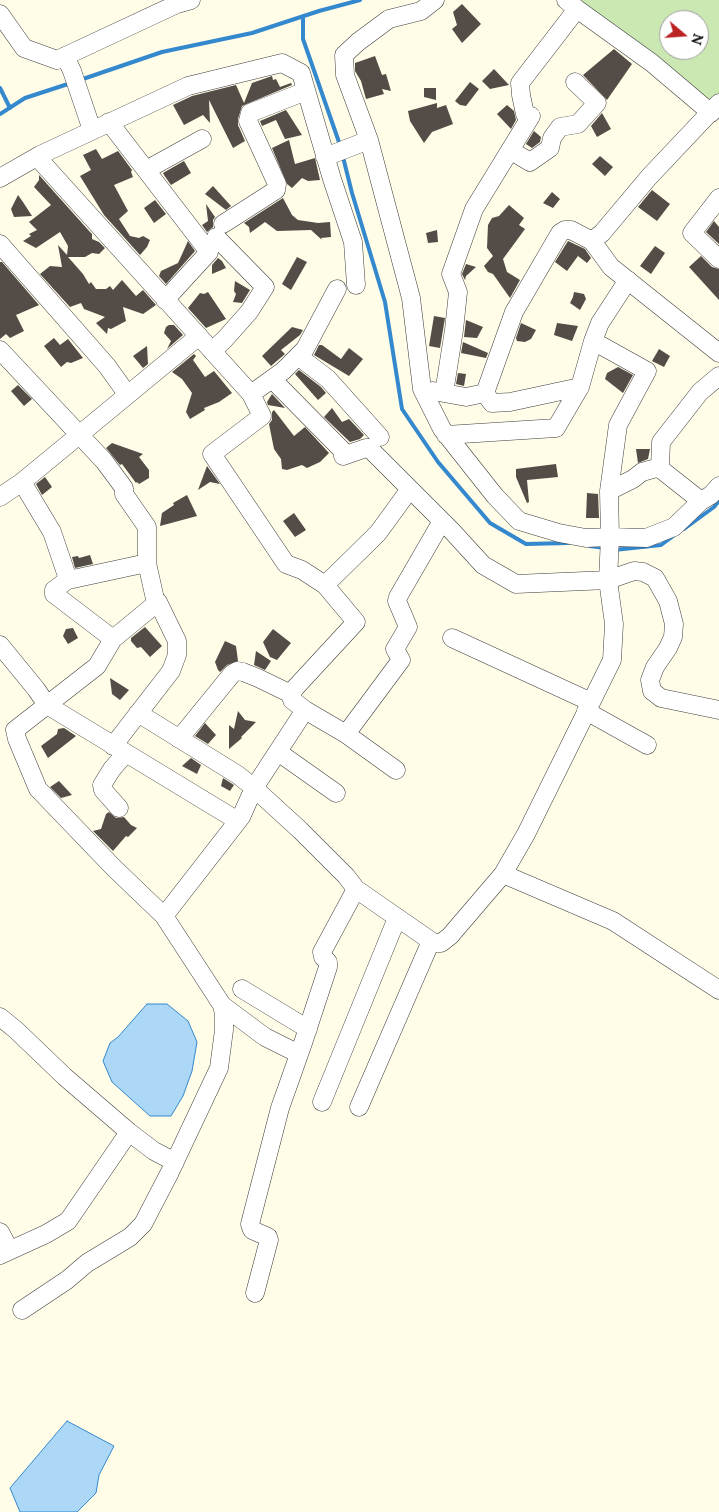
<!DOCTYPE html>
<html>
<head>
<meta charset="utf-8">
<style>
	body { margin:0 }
	#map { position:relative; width:719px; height:1512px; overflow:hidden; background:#fffce7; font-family:Lora,serif }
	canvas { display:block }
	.north { position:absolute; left:659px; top:10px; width:50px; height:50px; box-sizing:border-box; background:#fff; border:1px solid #9d9d9d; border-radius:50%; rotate:108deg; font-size:14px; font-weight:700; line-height:20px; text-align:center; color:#0a0a0a }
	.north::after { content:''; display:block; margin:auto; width:18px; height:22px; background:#ba2322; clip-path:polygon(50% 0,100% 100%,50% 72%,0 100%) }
</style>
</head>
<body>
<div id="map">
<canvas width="719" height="1512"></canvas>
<div class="north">N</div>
</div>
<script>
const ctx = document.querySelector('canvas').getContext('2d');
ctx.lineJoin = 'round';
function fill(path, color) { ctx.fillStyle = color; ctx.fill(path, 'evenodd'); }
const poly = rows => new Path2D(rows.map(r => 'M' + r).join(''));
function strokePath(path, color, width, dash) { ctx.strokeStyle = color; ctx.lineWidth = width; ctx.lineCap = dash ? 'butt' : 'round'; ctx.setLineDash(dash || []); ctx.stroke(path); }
const green = poly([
	[562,0,719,0,719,97,707,112],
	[669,20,699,20,699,50,669,50]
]);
const water = poly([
	[147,1004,167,1004,188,1021,197,1042,192,1071,183,1096,171,1116,150,1116,112,1082,103,1061,110,1043,118,1037,147,1004],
	[67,1421,114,1446,99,1475,96,1493,77,1512,20,1512,10,1488,67,1421]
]);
const stream = poly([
	[303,16,303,39,340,145],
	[80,80,162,52,252,33,319,11,360,0],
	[0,88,10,108],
	[0,114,25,98,71,83],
	[343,157,352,193,385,302,402,409,438,462,490,523,526,544,568,543],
	[684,529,714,507,719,501],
	[590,546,605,548],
	[614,550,661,545,676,534]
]);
const building = poly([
	[462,4,481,24,462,43,452,29,457,25,453,12],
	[614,49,632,64,607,100,583,75],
	[375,56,382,75,386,74,391,91,382,89,384,94,366,99,361,81,355,71,355,63],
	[494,69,509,85,490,89,482,81],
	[272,76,273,80,276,79,280,87,291,83,292,85,242,106,238,119,238,125,245,141,233,148,209,100,210,123,203,115,184,125,173,105,192,96,236,85,244,103,252,83],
	[470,82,479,89,466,106,460,105,455,101],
	[424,88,436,88,436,100,424,97],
	[437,103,437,108,446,105,453,124,432,132,424,143,410,121,408,111],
	[507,105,514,111,516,120,511,129,497,114],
	[286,110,302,135,285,139,276,120,262,126,260,121],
	[602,113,611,129,597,137,591,126],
	[534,131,541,137,540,142,532,148,526,144],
	[289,140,295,164,315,158,320,180,308,181,302,178,292,188,287,184,272,148],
	[96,149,102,159,118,151,132,170,131,172,133,177,114,185,128,211,119,219,130,236,139,238,143,236,150,240,147,247,140,255,104,215,80,176,91,170,83,155],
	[600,156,613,167,605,176,592,164],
	[184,161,191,173,171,185,164,175,163,173],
	[39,175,90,232,92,234,92,239,99,242,105,248,99,254,92,253,85,257,68,257,83,274,89,284,91,282,96,289,106,289,110,286,113,290,122,280,136,296,143,290,156,305,143,314,123,307,126,321,111,329,108,328,107,334,96,323,105,317,84,309,81,303,70,307,40,274,50,266,62,267,58,245,67,255,68,246,60,232,36,248,23,241,31,236,29,234,37,230,29,222,51,205,34,187,39,180],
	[213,186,231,206,226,210,205,194],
	[652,190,670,204,657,221,638,207],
	[552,192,560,199,553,208,543,203],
	[18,195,23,202,32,216,14,217,11,209],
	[283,198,292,215,298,220,318,223,330,222,331,237,321,238,322,240,311,230,277,231,265,222,250,233,249,227,244,223],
	[155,200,166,214,154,223,144,208],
	[206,204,215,217,213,220,213,227,207,232,202,225,208,221],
	[509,205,524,218,519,225,525,229,503,259,507,272,520,280,510,298,493,274,488,272,484,266,493,256,487,248,488,225,492,218,499,216],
	[714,221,719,227,719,244,706,232],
	[437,230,438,242,428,243,426,233],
	[188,241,195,251,166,284,159,276,161,271,178,263],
	[568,241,585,249,591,258,587,263,578,256,567,271,555,262],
	[655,246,665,253,651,274,640,266],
	[701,256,712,267,719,269,719,300,689,267],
	[297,257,307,262,291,290,282,284],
	[218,258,222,261,226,268,212,274,212,265],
	[0,262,2,262,39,305,16,315,24,331,10,338,6,334,0,339],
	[466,264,476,267,466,276,465,280,462,274],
	[235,281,250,290,242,303,233,302,236,294,234,291],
	[208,292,226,319,206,328,188,308,200,293,204,294],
	[574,292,584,294,586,299,580,310,570,303,573,297],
	[434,316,445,318,440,348,429,346],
	[466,320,483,327,477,338,464,337],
	[521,323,536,330,531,339,525,342,517,341,516,338],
	[557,323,578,326,572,341,554,335],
	[169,325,174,325,183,335,167,349,171,341,164,333,166,327],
	[292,327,303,330,300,335,281,350,285,354,271,366,262,356],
	[54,338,60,345,68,339,83,358,71,363,67,362,61,367,44,346],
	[463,342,488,353,486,358,461,353],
	[319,345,322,345,341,359,349,348,363,359,349,376,314,355],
	[147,346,148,364,143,368,133,356],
	[659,349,670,356,664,367,652,361],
	[194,354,196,356,193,360,205,377,214,371,232,393,219,402,204,408,205,410,190,419,186,412,192,393,182,379,172,372],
	[618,367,633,375,623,393,605,379,607,373],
	[299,370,321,387,326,393,318,400,295,374],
	[458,373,466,374,464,386,456,384],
	[18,385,32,399,24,406,11,391],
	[272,394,285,408,268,405,267,402],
	[332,408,342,422,349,419,364,435,360,439,350,442,324,417],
	[274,410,294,436,305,427,329,453,320,462,307,468,302,465,287,470,282,469,281,459,274,449,269,424,272,420,272,412],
	[112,443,143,454,139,457,149,470,149,478,139,484,137,482,136,483,122,464,120,465,106,448],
	[636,449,650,449,648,459,638,463],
	[556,464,558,477,527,480,529,502,527,503,516,477,516,469],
	[207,466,220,484,210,482,198,490],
	[45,477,52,487,42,495,36,484],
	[587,493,598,494,599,518,586,518],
	[187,495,197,516,160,526,162,513,174,505,173,503],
	[294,513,306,530,295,537,283,521],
	[90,555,93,564,75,568,72,557,78,556,79,558],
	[145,627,162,646,150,657,141,647,137,648,131,641,131,638],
	[73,628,78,638,68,644,63,636,66,629],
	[273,629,291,643,277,660,270,657,263,642],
	[225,641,236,646,238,661,227,665,220,672,218,670,215,662],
	[256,651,271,661,265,670,254,665],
	[110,678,129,690,120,700,112,694],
	[238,711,245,720,256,722,241,737,242,738,229,749,229,725,234,729],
	[205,723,216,735,208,744,195,736],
	[64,728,76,736,48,758,41,746,57,734,58,729],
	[191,758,201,765,197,774,182,766],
	[223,778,234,785,230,791,221,786],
	[59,781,72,795,61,798,50,787],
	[109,812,116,818,124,817,131,825,137,828,128,837,126,836,113,851,93,831,101,829,106,814]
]);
const minor = poly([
	[435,0,421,11,389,19,358,42,344,55,345,75,369,140,411,298,422,389,442,429,495,496,519,521,559,533,586,538,610,537,646,538,674,527,701,501,711,495,719,486],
	[577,9,652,63,711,113],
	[0,14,24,48,57,60,177,4,191,0],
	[65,56,72,71,92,130],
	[109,122,209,252,165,300],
	[510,150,530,162,550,148,552,138,560,127,578,124,597,103,575,82],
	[37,157,251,394,283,371,305,349,337,289],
	[325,157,369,140],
	[146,170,202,139],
	[0,178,40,155,188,86,282,63,301,73,332,179,353,242,356,285],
	[719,198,692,233,719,259],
	[223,224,276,190,277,184,248,121,250,113,306,91],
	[592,241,602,233,649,177,719,103],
	[0,244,107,366,127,394],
	[593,341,647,371,618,425,609,491,610,537,608,580,634,571,643,572,655,578,668,601,674,624,673,637,668,648,655,667,650,680,652,691,661,698,719,710],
	[0,350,104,461,124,488,124,494,147,527,147,563,155,599,158,602,177,641,177,655,171,671,113,746],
	[212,351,224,340,249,312,265,287,216,237],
	[298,356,328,379,380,437],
	[433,391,466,397,485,393,492,403,510,402,580,387,593,341,600,323,628,280],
	[444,393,454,330,458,292,451,274,474,209,531,116,525,114,521,95,520,83,577,9,566,0],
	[485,393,514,312,560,233,565,230,571,230,592,241,611,267,719,353],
	[251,394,262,416,212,454,286,564,302,570,325,585,356,622,295,688,291,694,292,700,305,710,346,734,396,770],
	[446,435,556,428,580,387],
	[660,467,663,471,701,501],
	[22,482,52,532,67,576,70,578,73,579,147,563],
	[609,491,633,479,642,472,660,467,661,442,700,392,719,376],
	[0,497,22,482,199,336],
	[70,578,54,590,54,594,113,639],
	[325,585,378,533,410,489],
	[452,638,591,702],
	[0,645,36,689,47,705,238,821],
	[586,711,647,745],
	[138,713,238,775,254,788,305,710],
	[346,734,401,660,395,649,408,627,397,601,398,597,442,521],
	[179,739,232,674,237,671,243,672,258,678,291,694],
	[278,752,336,793],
	[119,808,103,790,102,785,112,769,126,753],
	[503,874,613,921,719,990],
	[164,916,241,817,254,788,300,830,346,876,356,889,431,941,436,943,441,943,450,936,503,874,526,834,612,660,614,624,608,580,516,584,483,565,451,530,369,448,366,448,343,456,342,450,273,380],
	[242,989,308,1029],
	[222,1005,265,1037,299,1054],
	[0,1017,16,1030,65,1077,129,1132,154,1151,175,1162],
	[322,1102,397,918],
	[359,1107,431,941],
	[0,1232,9,1249],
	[0,1255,46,1234,68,1221,129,1132],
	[255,1293,269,1240,268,1237,252,1230,250,1224,280,1108,303,1043,328,967,328,962,323,957,322,952,356,889],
	[22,1310,67,1280,87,1263,130,1237,143,1224,170,1172,219,1068,224,1030,224,1014,222,1005,164,916,113,867,38,789,17,739,15,730,97,666,113,639,158,602]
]);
fill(green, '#cbe8b2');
fill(water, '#acd7f6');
strokePath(water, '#3388ce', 1);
strokePath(stream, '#3388ce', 4);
fill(building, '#534c47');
strokePath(minor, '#3d3d3d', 19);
strokePath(minor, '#fff', 18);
</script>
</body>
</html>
